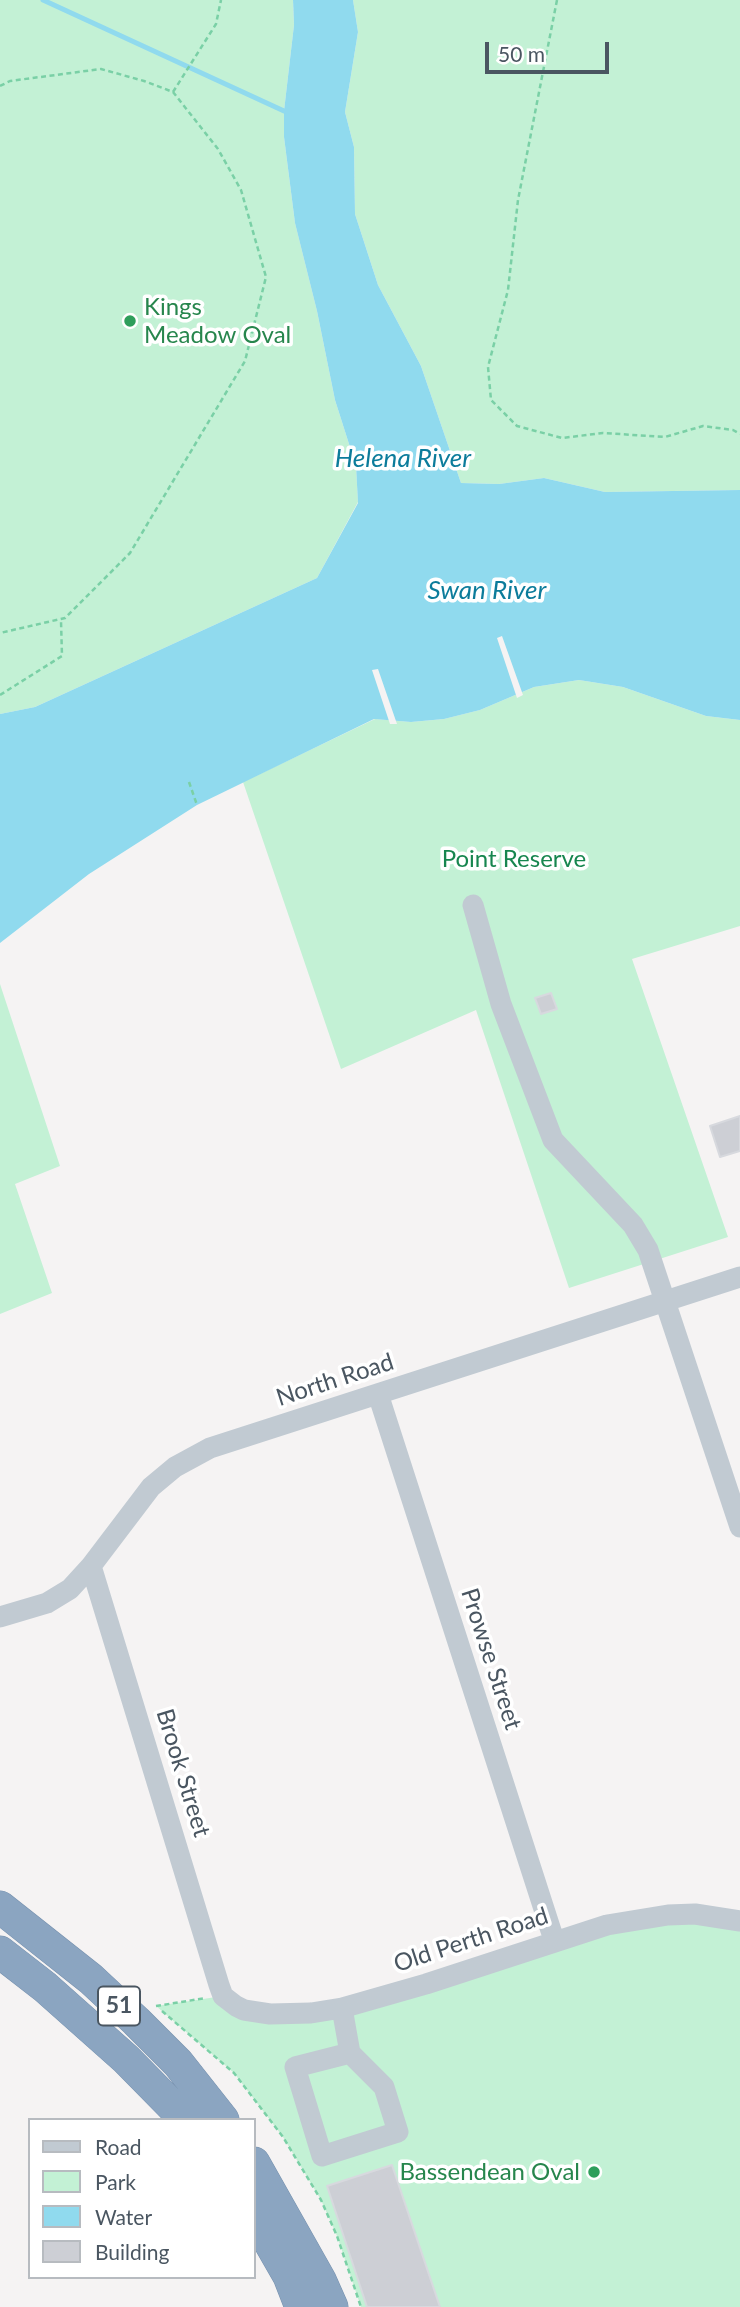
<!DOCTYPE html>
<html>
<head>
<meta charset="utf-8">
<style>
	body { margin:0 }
	#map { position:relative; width:740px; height:2307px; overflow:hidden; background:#f5f3f3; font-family:Lato,sans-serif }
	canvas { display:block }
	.legend { position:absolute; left:28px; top:2118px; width:228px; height:161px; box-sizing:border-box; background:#fff; border:2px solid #b7bbc0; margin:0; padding:9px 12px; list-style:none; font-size:21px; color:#4a5661 }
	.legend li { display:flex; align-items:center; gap:14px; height:35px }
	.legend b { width:35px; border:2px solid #b7bbc0 }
	.scale { position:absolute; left:485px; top:42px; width:124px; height:32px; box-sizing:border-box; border:4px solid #4a5661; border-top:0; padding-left:9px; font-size:21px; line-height:24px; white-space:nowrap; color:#4a5661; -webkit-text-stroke:5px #fff; paint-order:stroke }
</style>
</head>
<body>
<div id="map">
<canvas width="740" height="2307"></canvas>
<ul class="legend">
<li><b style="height:9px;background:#c1cad2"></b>Road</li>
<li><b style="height:19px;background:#c3f1d5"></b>Park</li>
<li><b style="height:19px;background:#90daee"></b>Water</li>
<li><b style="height:19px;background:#cdcfd5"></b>Building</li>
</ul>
<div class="scale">50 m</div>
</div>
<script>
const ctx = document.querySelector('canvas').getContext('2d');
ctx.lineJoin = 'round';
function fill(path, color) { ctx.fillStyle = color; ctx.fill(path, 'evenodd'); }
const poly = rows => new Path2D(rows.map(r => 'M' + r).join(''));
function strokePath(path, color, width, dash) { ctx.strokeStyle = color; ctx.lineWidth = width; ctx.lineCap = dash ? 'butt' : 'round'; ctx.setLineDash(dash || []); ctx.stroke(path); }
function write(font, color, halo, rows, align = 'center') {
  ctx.font = font + ' Lato,sans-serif'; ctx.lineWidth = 7; ctx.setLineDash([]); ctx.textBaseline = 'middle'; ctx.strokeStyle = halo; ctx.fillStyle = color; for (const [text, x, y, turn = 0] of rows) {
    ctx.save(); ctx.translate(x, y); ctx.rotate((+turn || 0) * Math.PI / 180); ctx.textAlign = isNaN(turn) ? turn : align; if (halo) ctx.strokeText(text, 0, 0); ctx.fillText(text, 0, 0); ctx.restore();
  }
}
const green = poly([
	[0,0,293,0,294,25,284,111,284,137,295,223,317,311,335,400,356,466,358,502,317,578,35,707,0,714],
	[353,0,740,0,740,490,605,492,544,478,499,484,461,483,421,366,378,285,355,214,354,147,345,112,358,32],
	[579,680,623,687,706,716,740,720,740,926,632,959,728,1237,569,1288,476,1010,341,1069,243,782,375,719,411,722,444,719,480,710,534,687],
	[0,984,60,1166,15,1184,52,1293,0,1314],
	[740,1921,740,2307,361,2307,337,2236,321,2200,283,2137,234,2073,156,2006,223,1996,285,2014,607,1925]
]);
const water = poly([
	[293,0,353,0,358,32,345,112,354,147,355,214,378,285,421,366,461,483,499,484,544,478,605,492,740,490,740,720,706,716,623,687,579,680,534,687,480,710,444,719,411,722,374,719,197,805,89,874,0,943,0,714,35,707,317,578,358,503,356,466,335,400,317,311,295,223,284,137,284,111,294,25]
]);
const pier = poly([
	[502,636,523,695,517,698,497,638],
	[378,669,397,724,390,724,372,670]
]);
const stream = poly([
	[43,0,284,111]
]);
const building = poly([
	[551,993,557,1009,541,1014,535,998,551,993],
	[740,1116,740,1151,720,1157,710,1126,740,1116],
	[392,2165,440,2307,367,2307,327,2186,392,2165]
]);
const path = poly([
	[557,0,518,200,508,290,488,367,491,400,517,426,562,438,603,433,665,437,703,426,733,430,740,434],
	[0,86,10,81,101,69,144,81,173,92,218,149,241,190,266,277,245,361,130,553,65,618,0,633],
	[173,92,216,24,221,0],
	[0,695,62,656,61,621],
	[189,782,197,805],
	[156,2006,206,1998],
	[162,2011,234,2073,283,2137,321,2200,337,2236,361,2307]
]);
const minor = poly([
	[473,905,501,1004,553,1140,633,1225,648,1250,740,1527],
	[378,1394,554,1940],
	[91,1566,219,1985,223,1996,236,2006,244,2010,270,2014,311,2013,342,2008,426,1984,607,1925,668,1915,695,1914,740,1921],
	[0,1617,47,1603,70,1589,91,1566,151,1487,175,1467,210,1448,740,1277],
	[342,2008,350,2053,384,2087,398,2132,322,2156,295,2067,350,2053]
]);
const highway = poly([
	[0,1907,91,1979,136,2021,178,2063,223,2120],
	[0,1952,45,1987,126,2059,186,2120],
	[254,2163,320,2280,332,2307],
	[254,2215,289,2276,301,2307]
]);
const markers = [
	[130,321,7,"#2e9e5b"],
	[594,2172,7,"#2e9e5b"]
];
const shields = [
	[119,2006,42]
];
const shieldNames = [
	["51",119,2006]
];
const leisureNames = [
	["Kings",144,307],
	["Meadow Oval",144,335],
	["Bassendean Oval",580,2172,"right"]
];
const parkNames = [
	["Point Reserve",514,859]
];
const streetNames = [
	["North Road",335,1380,-18],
	["Prowse Street",491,1659,72],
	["Brook Street",183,1773,73],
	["Old Perth Road",471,1940,-18]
];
const waterNames = [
	["Helena River",403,459],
	["Swan River",487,591]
];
fill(green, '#c3f1d5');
fill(water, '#90daee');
fill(pier, '#f5f3f3');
strokePath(stream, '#90daee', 5);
fill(building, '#cdcfd5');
strokePath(building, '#d7d9de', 2);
strokePath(highway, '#7690ad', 33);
strokePath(path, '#7ad0a6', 2.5, [5, 3.5]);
strokePath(minor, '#c1cad2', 21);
strokePath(highway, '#8ba5c1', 32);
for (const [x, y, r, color] of markers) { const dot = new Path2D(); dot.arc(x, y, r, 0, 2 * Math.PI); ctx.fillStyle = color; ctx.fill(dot); strokePath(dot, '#fff', 2.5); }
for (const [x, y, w] of shields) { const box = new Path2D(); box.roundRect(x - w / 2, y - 19.5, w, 39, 5); ctx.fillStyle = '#fff'; ctx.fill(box); strokePath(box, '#4a5661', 2); }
write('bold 23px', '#4a5661', null, shieldNames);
write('24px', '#27864d', '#fff', leisureNames, 'left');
write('24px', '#17864f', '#fff', parkNames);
write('24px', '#4a5661', '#fff', streetNames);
write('italic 26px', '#0c7c9b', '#fff', waterNames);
</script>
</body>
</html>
